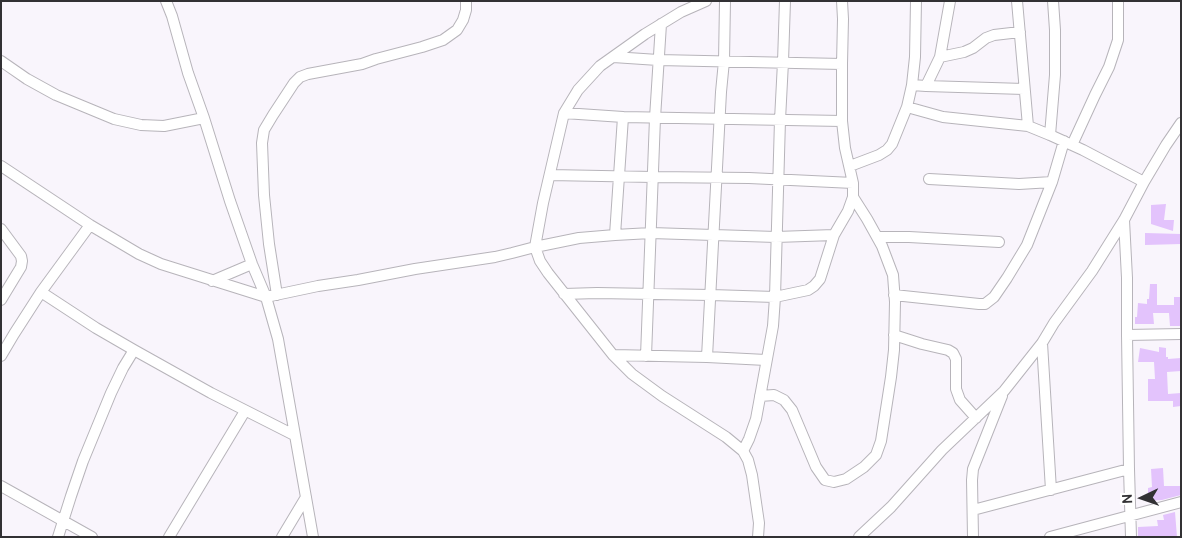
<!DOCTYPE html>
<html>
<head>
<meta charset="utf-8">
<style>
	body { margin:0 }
	#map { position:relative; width:1182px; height:538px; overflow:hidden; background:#f9f5fc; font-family:Cabin,sans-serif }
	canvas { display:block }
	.frame { position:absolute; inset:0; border:2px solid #323134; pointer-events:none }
	.north { position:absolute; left:1117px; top:473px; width:50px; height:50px; -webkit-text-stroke:4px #fff; paint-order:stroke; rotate:267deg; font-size:14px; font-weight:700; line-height:20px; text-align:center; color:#323134 }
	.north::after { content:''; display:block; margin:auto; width:18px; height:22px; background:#323134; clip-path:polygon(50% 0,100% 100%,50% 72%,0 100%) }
</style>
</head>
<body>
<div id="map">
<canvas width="1182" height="538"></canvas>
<div class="frame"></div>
<div class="north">N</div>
</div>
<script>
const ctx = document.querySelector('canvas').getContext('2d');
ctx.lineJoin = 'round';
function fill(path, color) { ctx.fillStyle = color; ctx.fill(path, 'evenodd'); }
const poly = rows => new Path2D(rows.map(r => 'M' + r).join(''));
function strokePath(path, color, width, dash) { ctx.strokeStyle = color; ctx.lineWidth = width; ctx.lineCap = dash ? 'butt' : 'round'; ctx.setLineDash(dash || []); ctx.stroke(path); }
const building = poly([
	[1166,204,1164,220,1174,220,1173,231,1151,224,1151,205],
	[1145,233,1181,234,1181,244,1145,245],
	[1150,284,1157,284,1157,305,1174,305,1174,297,1181,297,1181,326,1170,326,1169,313,1153,313,1154,324,1135,324,1135,317,1137,317,1138,303,1147,304,1147,299,1149,299],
	[1159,347,1166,348,1166,357,1168,357,1168,359,1181,358,1181,371,1167,372,1168,394,1181,393,1181,406,1173,407,1173,401,1148,401,1148,379,1155,379,1154,362,1138,362,1140,348,1159,352],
	[1163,468,1164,486,1181,486,1181,495,1162,500,1148,501,1148,488,1152,487,1151,469],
	[1175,512,1177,537,1138,537,1138,527,1158,526,1157,520,1164,520,1163,515]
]);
const minor = poly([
	[166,1,172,16,188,73,204,118,230,201,252,264,266,297,278,339,313,537],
	[1017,1,1028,126],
	[613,57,658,60,842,64],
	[940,57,964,52,973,48,986,38,994,35,1020,32],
	[1,61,27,79,56,95,114,119,141,125,164,126,204,118],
	[912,85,915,57,916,1],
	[926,86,1024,89],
	[907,107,943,117,1028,126,1050,135,1083,150,1144,182],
	[564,113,623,117,842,121],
	[1050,135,1055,75,1055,30,1053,1],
	[1072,145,1095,95,1109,67,1118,40,1118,1],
	[1,166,90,225,139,254,161,264,266,297,318,286,358,280,415,269,495,257,512,253,535,247,543,203,564,113,578,90,600,66,645,34,681,12,706,1],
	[850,166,879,155,887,150,892,144,907,107,912,85,926,86,940,57,950,1],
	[550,175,653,177,749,178,853,183],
	[929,179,1019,184,1052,182],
	[1124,220,1127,278,1127,335,1129,469,1131,537],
	[1,229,21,256,22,261,21,267,1,300],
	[615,235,623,117],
	[878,237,909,237,999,242],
	[212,281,252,264],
	[41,292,96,328,134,350,211,393,294,435],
	[564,294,597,293,711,295,775,297,808,290,814,286,820,279,834,235,848,211,853,197,853,183,845,148,842,121,842,64,843,19,842,1],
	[277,295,269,244,264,195,262,143,264,130,273,115,294,83,300,77,308,74,362,64,376,59,422,47,443,40,457,30,463,20,466,10,466,1],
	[894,295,979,304,985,304,994,297,1007,278,1027,245,1052,182,1064,141],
	[894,335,922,344,948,350,953,353,956,359,956,389,960,400,976,418],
	[1127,335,1181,334],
	[1042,343,1051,490],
	[613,355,707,357,766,360],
	[1,356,14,334,41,292,90,225],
	[646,356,655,118,661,24],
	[707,357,721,92,724,61,725,1],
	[760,396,774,395,784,400,792,410,816,467,825,480,834,482,846,479,864,467,876,455,881,441,891,377,894,350,895,302,893,275,882,246,867,219,853,197],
	[743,451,749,439,756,419,773,326,775,297,780,120,783,62,785,1],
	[1,486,92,537],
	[973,510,1129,469],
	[58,537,71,496,83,461,111,393,123,368,134,350],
	[169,537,245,411],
	[282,537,306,497],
	[758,537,759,523,752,475,748,460,743,451,726,437,662,396,632,374,613,355,548,273,540,261,535,247,579,238,615,235,651,233,776,237,834,235],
	[859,537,891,507,942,450,1004,391,1042,343,1054,323,1092,271,1124,220,1144,182,1166,145,1181,123],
	[973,537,972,480,973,469,1002,396],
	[1050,537,1181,502]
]);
fill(building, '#e3c3fc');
strokePath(minor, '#b7b4ba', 12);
strokePath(minor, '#fff', 10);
</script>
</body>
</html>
